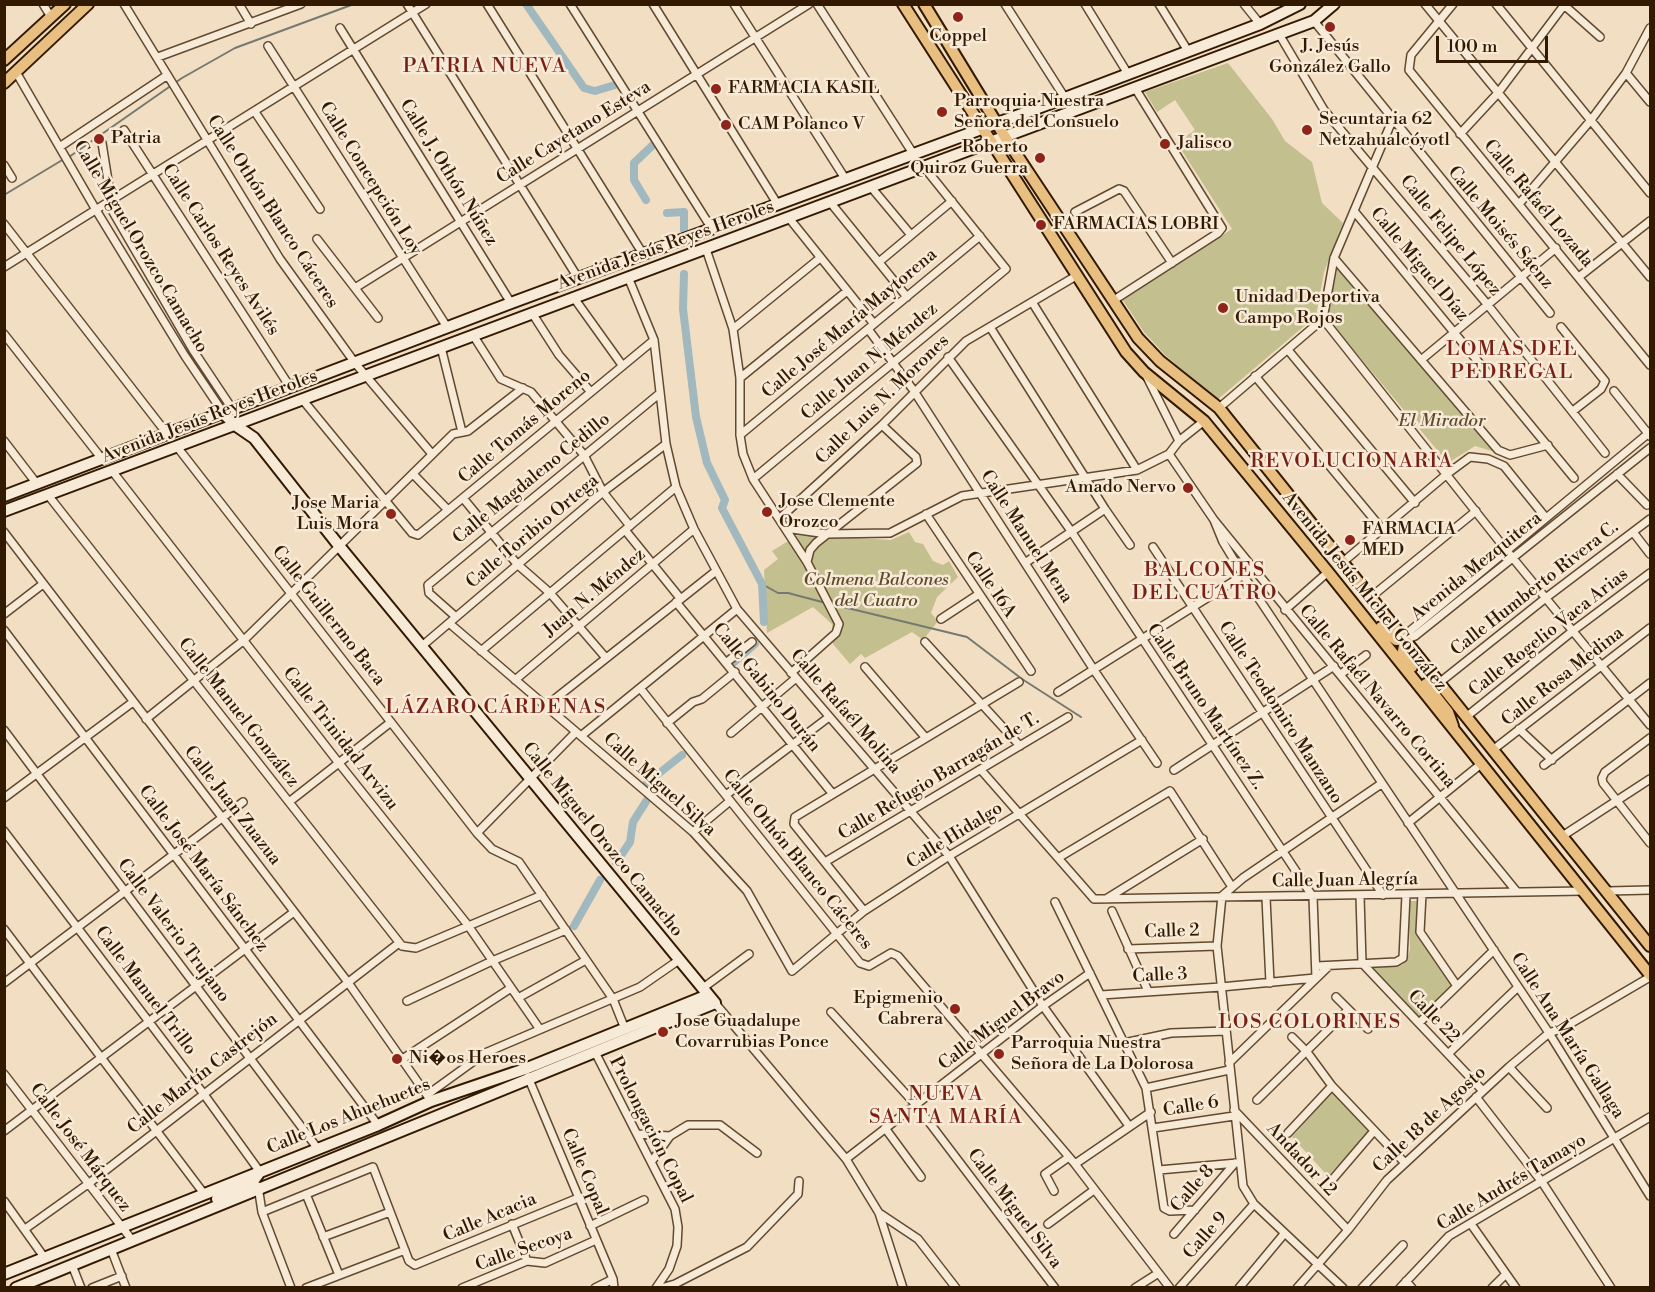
<!DOCTYPE html>
<html>
<head>
<meta charset="utf-8">
<style>
	body { margin:0 }
	#map { position:relative; width:1655px; height:1292px; overflow:hidden; background:#f2dec2; font-family:"Libre Bodoni",serif }
	canvas { display:block }
	.frame { position:absolute; inset:0; border:6px solid #321901; pointer-events:none }
	.scale { position:absolute; left:1436px; top:36px; width:112px; height:27px; box-sizing:border-box; border:3px solid #321901; border-top:0; padding-left:8px; font-size:18px; line-height:21px; white-space:nowrap; color:#321901; -webkit-text-stroke:4px #f7ead7; paint-order:stroke }
</style>
</head>
<body>
<div id="map">
<canvas width="1655" height="1292"></canvas>
<div class="frame"></div>
<div class="scale">100 m</div>
</div>
<script>
const ctx = document.querySelector('canvas').getContext('2d');
ctx.lineJoin = 'round';
function fill(path, color) { ctx.fillStyle = color; ctx.fill(path, 'evenodd'); }
const poly = rows => new Path2D(rows.map(r => 'M' + r).join(''));
function strokePath(path, color, width, dash) { ctx.strokeStyle = color; ctx.lineWidth = width; ctx.lineCap = dash ? 'butt' : 'round'; ctx.setLineDash(dash || []); ctx.stroke(path); }
function write(font, color, halo, rows, align = 'center') {
  ctx.font = font + ' "Libre Bodoni",serif'; ctx.lineWidth = 5; ctx.setLineDash([]); ctx.textBaseline = 'middle'; ctx.strokeStyle = halo; ctx.fillStyle = color; for (const [text, x, y, turn = 0] of rows) {
    ctx.save(); ctx.translate(x, y); ctx.rotate((+turn || 0) * Math.PI / 180); ctx.textAlign = isNaN(turn) ? turn : align; if (halo) ctx.strokeText(text, 0, 0); ctx.fillText(text, 0, 0); ctx.restore();
  }
}
const green = poly([
	[1228,63,1272,119,1285,141,1312,162,1322,203,1343,223,1324,272,1316,316,1217,400,1165,355,1144,332,1122,299,1232,229,1177,143,1195,130,1175,100,1157,112,1145,92],
	[1338,266,1417,361,1498,453,1475,446,1448,463,1327,318],
	[909,532,915,542,923,544,933,561,943,565,949,561,958,577,937,597,931,613,938,621,923,640,912,632,865,658,861,654,850,664,833,644,832,624,813,607,767,633,764,570,778,559,772,551,798,535,891,540],
	[1408,901,1418,901,1417,932,1454,987,1419,1020,1369,965,1402,965,1407,959,1410,949],
	[1332,1092,1369,1132,1328,1176,1292,1137]
]);
const stream = poly([
	[69,157,182,78,235,48,354,4],
	[4,195,64,159],
	[762,584,778,593,788,593,826,603],
	[831,604,967,637,1022,679,1081,717]
]);
const canal = poly([
	[526,4,584,88,595,91,615,85],
	[646,200,634,180,634,163,653,145],
	[667,213,684,212,684,230],
	[684,274,683,309,696,417,707,463,725,500,722,508,762,584,764,622],
	[733,663,755,644],
	[647,783,682,755],
	[616,863,630,842,633,822,647,800],
	[574,926,600,880]
]);
const street = poly([
	[43,4,51,17],
	[124,4,280,259,355,363,432,454],
	[239,4,251,24],
	[407,4,578,278],
	[487,4,643,254],
	[570,4,712,229],
	[653,4,778,205],
	[734,4,846,180],
	[817,4,914,155],
	[1005,4,1065,98],
	[1085,4,1128,74],
	[1159,4,1188,51],
	[1244,4,1260,24],
	[1425,4,1650,277],
	[1453,4,1411,55,1409,70,1650,365],
	[1496,4,1650,193],
	[1564,5,1600,37],
	[1314,21,1550,313],
	[340,28,511,303],
	[1279,34,1324,110,1487,304,1605,453],
	[268,46,447,327],
	[158,57,301,4],
	[16,72,96,210,185,356,224,414],
	[1626,73,1650,102],
	[255,112,320,209],
	[124,130,290,387],
	[1460,134,1498,93,1565,4],
	[102,143,113,212,193,350,233,410],
	[61,146,166,76],
	[4,165,12,178],
	[871,187,911,235],
	[830,202,907,297],
	[1519,204,1591,120,1626,73,1650,28],
	[1354,211,1574,478],
	[1075,212,1119,189,1124,191,1172,263],
	[789,218,874,324],
	[4,224,168,435],
	[317,239,378,318],
	[706,249,733,329,740,378,740,435,743,454,753,479,807,562,839,624,836,633,791,673],
	[1334,258,1498,450,1510,455,1548,445],
	[879,262,952,201],
	[4,267,426,4],
	[1580,276,1650,221],
	[628,277,654,340,666,444,676,487,694,529,737,609,949,856,1043,1006,1129,1126],
	[355,288,809,4],
	[574,298,622,365],
	[1114,300,1218,233,1222,228,1135,88],
	[1032,302,1137,470],
	[532,313,559,355,590,391],
	[1323,319,1507,551,1650,725],
	[990,327,1105,509,1130,545],
	[1561,327,1605,381,1601,389,1573,411],
	[733,329,820,258],
	[868,329,914,391,1094,670,1157,763],
	[4,334,102,459],
	[473,335,501,379,531,392,584,455,603,492,630,526],
	[441,347,462,432],
	[1288,350,1415,503],
	[948,357,1071,531,1313,897,1316,978],
	[1421,360,1556,248],
	[1255,376,1382,529],
	[1147,377,1179,441],
	[740,378,847,291],
	[1614,391,1650,436],
	[302,399,412,533,418,535,654,340],
	[1219,408,1323,319,1334,258,1392,121],
	[740,435,980,236],
	[4,441,37,484],
	[178,448,477,833,492,849,519,862,613,999,625,1029],
	[1169,454,1214,520,1517,892],
	[113,472,338,762,467,924,539,1028],
	[413,474,448,510],
	[1617,474,1647,505],
	[753,479,1006,269,924,167],
	[48,495,402,946,416,948,542,895],
	[463,498,517,564,550,593,606,658],
	[926,514,1031,671],
	[779,519,882,425,966,341,1076,276],
	[1214,520,1223,542,1243,575,1549,1033,1650,1196],
	[785,528,827,534,890,533,962,496,1137,470,1169,454,1179,441,1204,421],
	[625,530,680,598],
	[4,532,347,981,431,1101],
	[1633,532,1650,554],
	[1153,547,1383,895],
	[807,562,810,550,816,543,917,463,916,457,882,425],
	[1343,562,1447,474,1470,457,1488,459,1504,466,1546,518],
	[1025,563,1105,509],
	[1371,597,1476,511],
	[676,602,832,793],
	[1285,610,1328,572],
	[4,614,43,584],
	[456,617,429,593,428,585,659,394],
	[941,619,979,594],
	[449,623,693,832,747,891,792,971,864,911,949,856,1142,740],
	[4,630,378,1125],
	[1405,640,1411,630,1650,432],
	[1405,640,1415,636,1650,448],
	[925,642,1020,746],
	[422,646,603,492,666,444],
	[481,651,676,487],
	[727,662,752,642],
	[865,667,925,737],
	[1341,674,1366,655],
	[515,680,694,529],
	[1439,683,1547,597,1650,519],
	[640,688,860,963,869,966,891,953,898,956,1075,1164,1170,1288],
	[1058,692,1253,569],
	[546,706,716,571],
	[1466,717,1574,630,1650,573],
	[146,719,244,640,453,434,468,431,523,388],
	[667,723,693,702,702,699,735,672],
	[1519,729,1552,760],
	[4,730,318,1149],
	[731,733,796,678],
	[581,736,737,609],
	[1650,738,1605,772,1602,778,1603,783,1650,843],
	[1494,749,1650,628],
	[1544,765,1650,683],
	[981,770,1094,899,1584,891],
	[1174,770,1334,666],
	[726,795,829,717],
	[4,798,133,702],
	[289,802,391,722],
	[1408,823,1481,764],
	[4,831,203,1093,260,1172,259,1175],
	[693,832,730,801],
	[477,833,576,732],
	[1564,835,1650,779],
	[1058,858,1170,791,1232,887],
	[825,862,1068,717],
	[1608,891,1650,890],
	[1422,894,1420,932,1457,986],
	[1360,896,1362,963,1483,1091],
	[1266,898,1270,983],
	[1106,899,1203,839],
	[1055,902,1146,1088,1164,1208,1170,1211,1195,1210],
	[864,911,794,824,795,817,1019,682],
	[1112,911,1148,991],
	[4,929,205,1195],
	[1128,949,1217,946],
	[1317,966,1396,962,1403,958,1406,895],
	[4,983,243,802],
	[703,988,749,954],
	[1101,995,1221,987,1315,978],
	[1336,997,1368,1029],
	[518,998,586,960],
	[407,1001,492,961,566,930],
	[715,1003,846,1159,879,1213,903,1288],
	[831,1012,916,1105,1055,1288],
	[1419,1023,1494,950],
	[1292,1037,1307,1052,1332,1086,1405,1163],
	[1124,1043,1171,1033,1226,1031],
	[595,1052,675,1209,678,1227,677,1246,669,1269,656,1288],
	[1448,1054,1518,987],
	[401,1060,511,988],
	[1229,1063,1329,966],
	[1509,1067,1547,1108],
	[4,1074,132,1240],
	[528,1077,613,1279,614,1288],
	[1146,1088,1229,1070],
	[427,1095,485,1053,640,987,679,960],
	[1476,1097,1542,1182,1611,1288],
	[1257,1100,1348,1010],
	[1234,1110,1348,1230],
	[885,1128,921,1177],
	[1153,1128,1234,1116],
	[4,1131,294,912],
	[1288,1133,1332,1086],
	[637,1134,670,1136],
	[846,1159,1043,1006,1090,973],
	[652,1161,670,1136,688,1125,720,1125,757,1153],
	[1075,1164,1151,1112],
	[1159,1170,1237,1163],
	[1332,1180,1374,1131],
	[258,1186,262,1212,291,1288],
	[1054,1191,1045,1174,1069,1157],
	[306,1194,339,1275],
	[4,1201,44,1257],
	[262,1212,373,1167,409,1261,415,1265,578,1198],
	[879,1213,918,1239,956,1288],
	[512,1224,527,1261],
	[1048,1224,1094,1190],
	[1471,1224,1516,1288],
	[590,1226,644,1200],
	[25,1229,88,1184,399,943],
	[1174,1234,1235,1163],
	[323,1237,390,1212],
	[111,1249,126,1288],
	[72,1265,81,1288],
	[1406,1281,1412,1288],
	[92,1288,122,1276],
	[306,1288,405,1250],
	[462,1288,527,1261,545,1263,596,1240],
	[595,1288,613,1279],
	[661,1288,675,1284,747,1247,798,1194,799,1181],
	[1135,1288,1157,1274],
	[1179,1288,1254,1204],
	[1239,1288,1284,1234],
	[1297,1288,1348,1230,1387,1180,1509,1067,1549,1033,1563,1028,1650,977],
	[1343,1288,1254,1204,1243,1186,1217,946,1222,896,1243,878,1381,784],
	[1362,1288,1403,1245],
	[1400,1288,1449,1236,1650,1117],
	[1492,1288,1506,1274]
]);
const secondary = poly([
	[4,496,511,303,1065,98,1260,24,1300,4],
	[4,511,1279,34,1314,21,1334,4],
	[217,1199,251,1184,260,1172],
	[4,1274,378,1125,431,1101,525,1069,708,995],
	[16,1288,715,1003,340,547,254,438,235,425,224,414]
]);
const primary = poly([
	[903,4,1126,352,1144,372,1204,421,1328,572,1650,975],
	[924,4,1005,137,1138,338,1160,361,1219,408,1650,946],
	[4,60,65,4],
	[4,83,88,4],
	[1381,627,1396,640,1405,640,1403,651,1412,667],
	[1426,684,1448,712,1453,726]
]);
const markers = [
	[958,17,6,"#8f2418"],
	[1330,27,6,"#8f2418"],
	[716,89,6,"#8f2418"],
	[942,112,6,"#8f2418"],
	[726,125,6,"#8f2418"],
	[1307,130,6,"#8f2418"],
	[99,139,6,"#8f2418"],
	[1165,144,6,"#8f2418"],
	[1040,158,6,"#8f2418"],
	[1041,225,6,"#8f2418"],
	[1223,308,6,"#8f2418"],
	[1188,488,6,"#8f2418"],
	[767,512,6,"#8f2418"],
	[391,514,6,"#8f2418"],
	[1350,540,6,"#8f2418"],
	[955,1009,6,"#8f2418"],
	[663,1032,6,"#8f2418"],
	[999,1054,6,"#8f2418"],
	[397,1059,6,"#8f2418"]
];
const poiNames = [
	["Coppel",958,37,"center"],
	["J. Jesús",1330,47,"center"],
	["González Gallo",1330,68,"center"],
	["FARMACIA KASIL",728,89],
	["Parroquia Nuestra",954,102],
	["Señora del Consuelo",954,123],
	["Secuntaria 62",1319,120],
	["Netzahualcóyotl",1319,141],
	["CAM Polanco V",738,125],
	["Patria",111,139],
	["Jalisco",1177,144],
	["Roberto",1028,148,"right"],
	["Quiroz Guerra",1028,169,"right"],
	["FARMACIAS LOBRI",1053,225],
	["Unidad Deportiva",1235,298],
	["Campo Rojos",1235,319],
	["Amado Nervo",1176,488,"right"],
	["Jose Clemente",779,502],
	["Orozco",779,523],
	["Jose Maria",379,504,"right"],
	["Luis Mora",379,525,"right"],
	["FARMACIA",1362,530],
	["MED",1362,551],
	["Epigmenio",943,999,"right"],
	["Cabrera",943,1020,"right"],
	["Jose Guadalupe",675,1022],
	["Covarrubias Ponce",675,1043],
	["Parroquia Nuestra",1011,1044],
	["Señora de La Dolorosa",1011,1065],
	["Ni�os Heroes",409,1059]
];
const streetNames = [
	["Calle Cayetano Esteva",574,133,-32],
	["Calle J. Othón Núñez",448,173,58],
	["Calle Concepción Loy",370,179,58],
	["Calle Rafaél Lozada",1538,204,50],
	["Calle Othón Blanco Cáceres",272,212,57],
	["Calle Moisés Sáenz",1500,228,50],
	["Calle Felipe López",1450,236,51],
	["Avenida Jesús Reyes Heroles",666,246,-20],
	["Calle Miguel Orozco Camacho",140,247,59],
	["Calle Carlos Reyes Avilés",220,250,57],
	["Calle Miguel Díaz",1419,265,50],
	["Calle José María Maytorena",850,324,-40],
	["Calle Juan N. Méndez",870,362,-40],
	["Calle Luis N. Morones",883,400,-44],
	["Avenida Jesús Reyes Heroles",210,417,-21],
	["Calle Tomás Moreno",525,427,-40],
	["Calle Magdaleno Cedillo",532,479,-39],
	["Calle Toribio Ortega",533,532,-40],
	["Calle Manuel Mena",1026,537,57],
	["Avenida Mezquitera",1477,567,-39],
	["Calle 16A",990,585,56],
	["Calle Humberto Rivera C.",1535,589,-38],
	["Avenida Jesús Michel González",1364,592,51],
	["Juan N. Méndez",595,593,-40],
	["Calle Guillermo Baca",328,616,52],
	["Calle Rogelio Vaca Arias",1549,633,-38],
	["Calle Rosa Medina",1563,677,-38],
	["Calle Gabino Durán",766,688,51],
	["Calle Rafaél Navarro Cortina",1377,697,50],
	["Calle Bruno Martínez Z.",1205,707,56],
	["Calle Rafaél Molina",845,712,49],
	["Calle Manuel González",238,713,52],
	["Calle Teodomiro Manzano",1280,713,57],
	["Calle Trinidad Arvizu",340,739,52],
	["Calle Refugio Barragán de T.",939,777,-31],
	["Calle Miguel Silva",659,785,42],
	["Calle Juan Zuazua",232,806,52],
	["Calle Hidalgo",955,836,-32],
	["Calle Miguel Orozco Camacho",602,840,51],
	["Calle Othón Blanco Cáceres",797,860,51],
	["Calle José María Sánchez",203,869,53],
	["Calle Juan Alegría",1345,881,-1],
	["Calle Valerio Trujano",173,931,53],
	["Calle 2",1172,932,-2],
	["Calle 3",1160,976,-3],
	["Calle Manuel Trillo",145,991,53],
	["Calle 22",1433,1017,46],
	["Calle Miguel Bravo",1002,1021,-37],
	["Calle Ana María Gallaga",1567,1036,57],
	["Calle Martín Castrejón",203,1074,-38],
	["Calle 6",1191,1107,-9],
	["Calle Los Ahuehuetes",349,1117,-22],
	["Calle 18 de Agosto",1430,1120,-43],
	["Prolongación Copal",650,1130,63],
	["Calle José Márquez",80,1148,53],
	["Andador 12",1301,1160,47],
	["Calle Copal",584,1172,67],
	["Calle Andrés Tamayo",1512,1183,-31],
	["Calle 8",1193,1189,-49],
	["Calle Miguel Silva",1014,1209,53],
	["Calle Acacia",490,1218,-23],
	["Calle 9",1206,1236,-48],
	["Calle Secoya",524,1250,-19]
];
const parkNames = [
	["El Mirador",1442,422],
	["Colmena Balcones",876,581],
	["del Cuatro",876,602]
];
const neighbourhoodNames = [
	["PATRIA NUEVA",485,67],
	["LOMAS DEL",1512,350],
	["PEDREGAL",1512,373],
	["REVOLUCIONARIA",1352,462],
	["BALCONES",1205,571],
	["DEL CUATRO",1205,594],
	["LÁZARO CÁRDENAS",496,708],
	["LOS COLORINES",1310,1023],
	["NUEVA",946,1095],
	["SANTA MARÍA",946,1118]
];
fill(green, '#c3bf8e');
strokePath(stream, '#757972', 2);
strokePath(canal, '#a1b9be', 8);
strokePath(street, '#624a31', 10);
strokePath(secondary, '#321901', 14);
strokePath(primary, '#321901', 14);
strokePath(street, '#f7ead7', 7);
strokePath(secondary, '#f7ead7', 10);
strokePath(primary, '#e9bf81', 10);
for (const [x, y, r, color] of markers) { const dot = new Path2D(); dot.arc(x, y, r, 0, 2 * Math.PI); ctx.fillStyle = color; ctx.fill(dot); strokePath(dot, '#f7ead7', 2); }
write('18px', '#321901', '#f7ead7', poiNames, 'left');
write('18px', '#321901', '#f7ead7', streetNames);
write('italic 18px', '#5e4b2b', '#f7ead7', parkNames);
ctx.letterSpacing = '1.5px';
write('20px', '#7a1f14', '#f7ead7', neighbourhoodNames);
ctx.letterSpacing = '0px';
</script>
</body>
</html>
